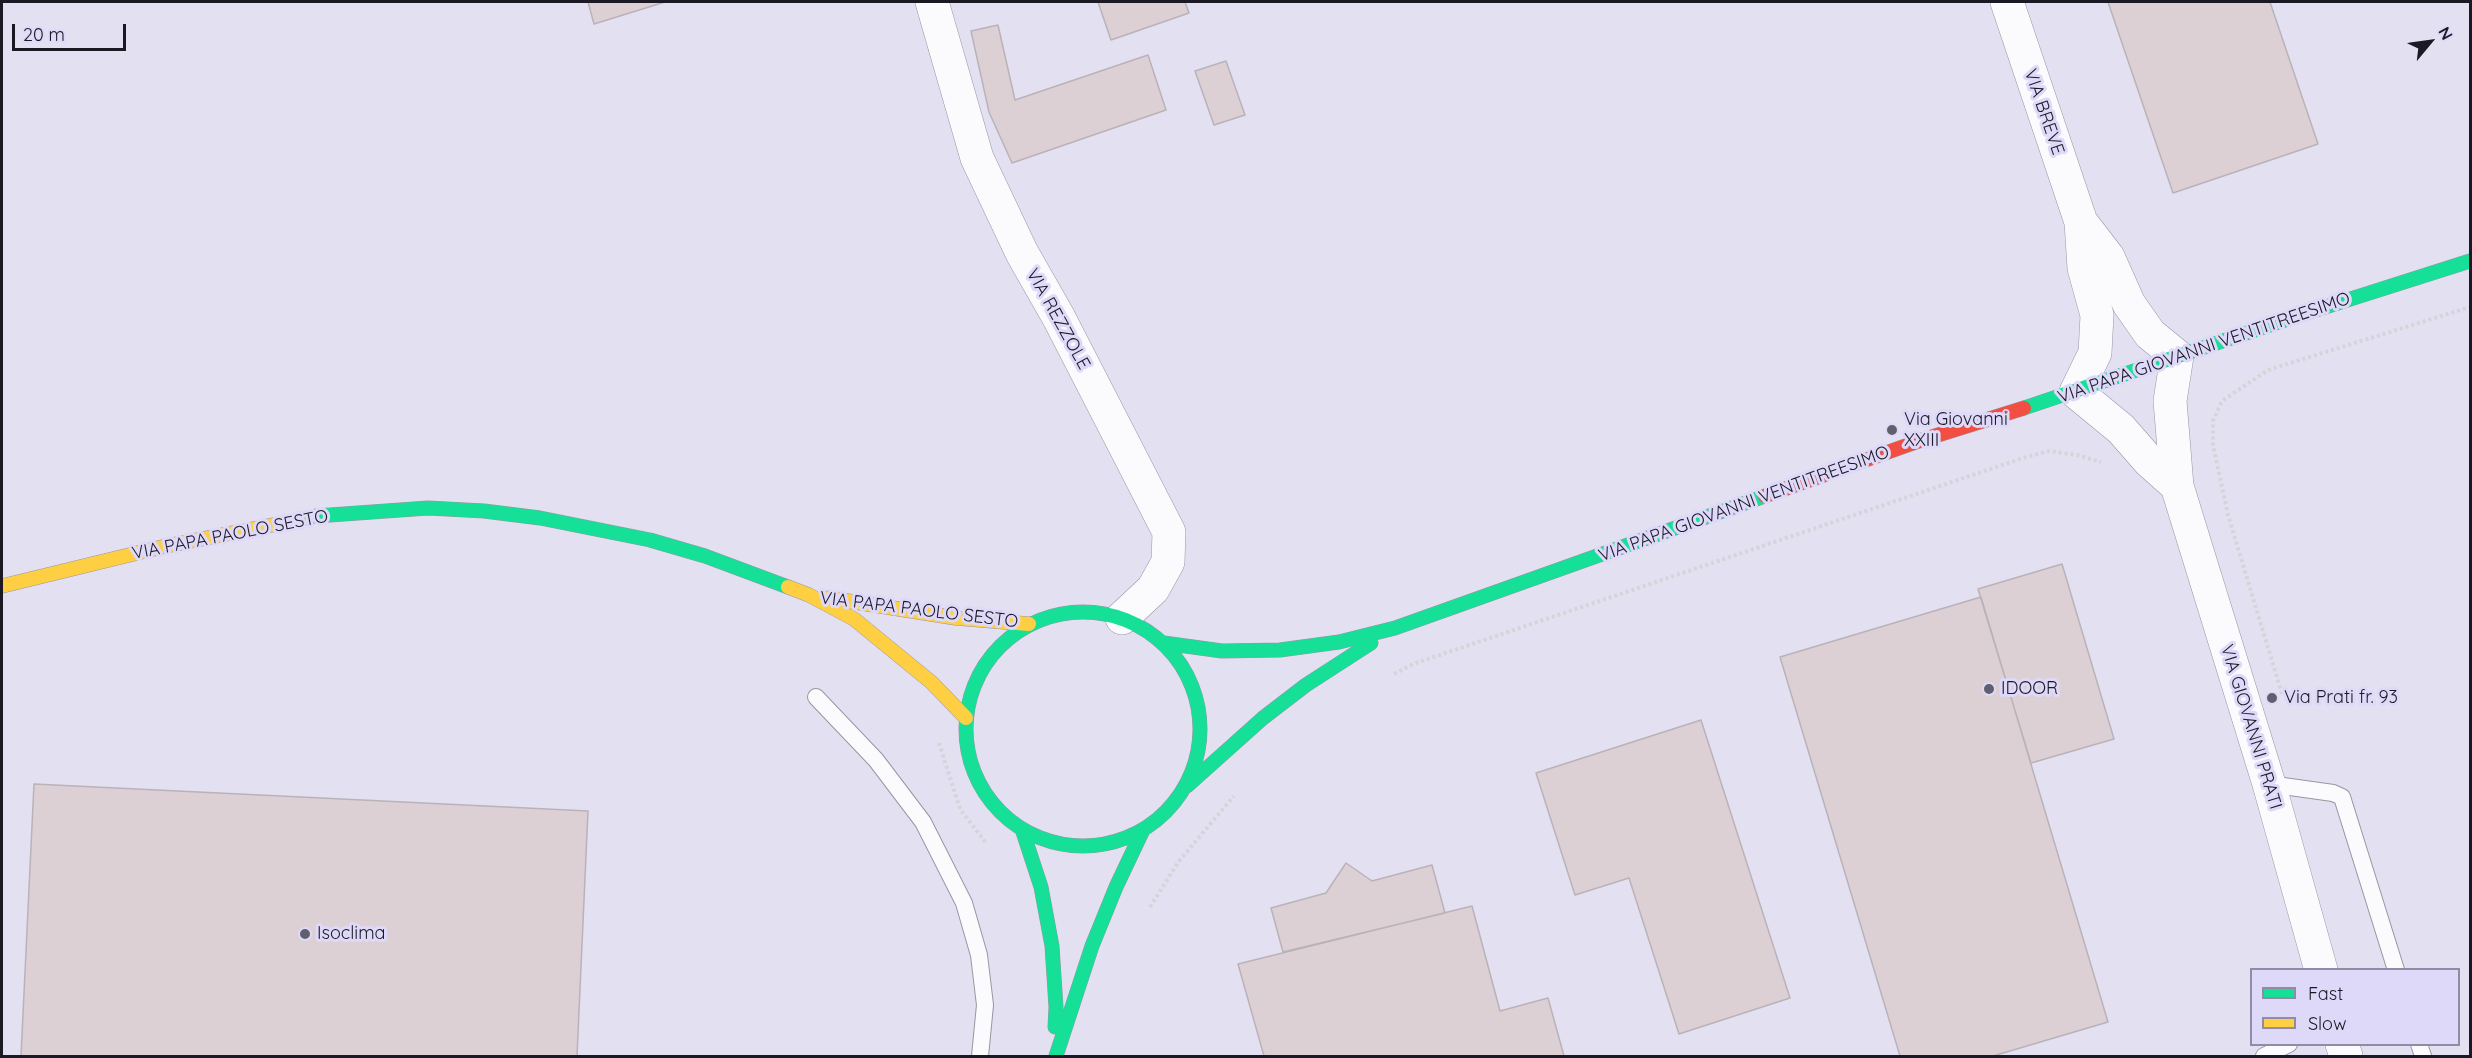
<!DOCTYPE html>
<html>
<head>
<meta charset="utf-8">
<style>
	body { margin:0 }
	#map { position:relative; width:2472px; height:1058px; overflow:hidden; background:#e3e0f2; font-family:Quicksand,sans-serif }
	canvas { display:block }
	.frame { position:absolute; inset:0; border:3px solid #1b1924; pointer-events:none }
	.legend { position:absolute; left:2250px; top:968px; width:210px; height:78px; box-sizing:border-box; background:#dfd9f9; border:2px solid #918ca4; margin:0; padding:8px 10px; list-style:none; font-size:18px; color:#1b1924 }
	.legend li { display:flex; align-items:center; gap:12px; height:30px }
	.legend b { width:30px; border:2px solid #918ca4 }
	.north { position:absolute; left:2400px; top:12px; width:60px; height:60px; -webkit-text-stroke:4px #dfd9f9; paint-order:stroke; rotate:61deg; font-size:16px; font-weight:700; line-height:24px; text-align:center; color:#1b1924 }
	.north::after { content:''; display:block; margin:auto; width:21px; height:27px; background:#1b1924; clip-path:polygon(50% 0,100% 100%,50% 72%,0 100%) }
	.scale { position:absolute; left:12px; top:24px; width:114px; height:27px; box-sizing:border-box; border:3px solid #1b1924; border-top:0; padding-left:8px; font-size:18px; line-height:21px; white-space:nowrap; color:#1b1924; -webkit-text-stroke:4px #dfd9f9; paint-order:stroke }
</style>
</head>
<body>
<div id="map">
<canvas width="2472" height="1058"></canvas>
<div class="frame"></div>
<ul class="legend">
<li><b style="height:8px;background:#16e098"></b>Fast</li>
<li><b style="height:8px;background:#ffcf43"></b>Slow</li>
</ul>
<div class="north">N</div>
<div class="scale">20 m</div>
</div>
<script>
const ctx = document.querySelector('canvas').getContext('2d');
ctx.lineJoin = 'round';
function fill(path, color) { ctx.fillStyle = color; ctx.fill(path, 'evenodd'); }
const poly = rows => new Path2D(rows.map(r => 'M' + r).join(''));
function strokePath(path, color, width, dash) { ctx.strokeStyle = color; ctx.lineWidth = width; ctx.lineCap = dash ? 'butt' : 'round'; ctx.setLineDash(dash || []); ctx.stroke(path); }
function write(font, color, halo, rows, align = 'center') {
  ctx.font = font + ' Quicksand,sans-serif'; ctx.lineWidth = 6; ctx.setLineDash([]); ctx.textBaseline = 'middle'; ctx.strokeStyle = halo; ctx.fillStyle = color; for (const [text, x, y, turn = 0] of rows) {
    ctx.save(); ctx.translate(x, y); ctx.rotate((+turn || 0) * Math.PI / 180); ctx.textAlign = isNaN(turn) ? turn : align; if (halo) ctx.strokeText(text, 0, 0); ctx.fillText(text, 0, 0); ctx.restore();
  }
}
const building = poly([
	[588,2,665,2,594,24,588,2],
	[1098,2,1185,2,1189,13,1111,40,1098,2],
	[2108,2,2270,2,2318,144,2173,193,2108,2],
	[998,25,1015,100,1148,55,1166,110,1012,163,989,112,971,31,998,25],
	[1226,61,1245,115,1214,125,1195,71,1226,61],
	[2062,564,2114,739,2031,763,1978,589,2062,564],
	[1981,597,2108,1022,1993,1056,1900,1056,1780,657,1981,597],
	[1701,720,1790,998,1679,1034,1629,878,1575,895,1536,773,1701,720],
	[34,784,588,811,577,1056,21,1056,34,784],
	[1346,863,1372,881,1432,865,1445,913,1283,952,1271,908,1326,893,1346,863],
	[1472,906,1500,1011,1548,998,1564,1056,1264,1056,1238,964,1472,906]
]);
const path = poly([
	[1394,674,1413,664,2023,458,2049,451,2077,455,2101,462],
	[2282,694,2228,515,2213,445,2213,421,2222,401,2268,370,2470,307],
	[939,743,960,809,986,843],
	[1150,907,1179,861,1234,796]
]);
const lane = poly([
	[816,697,876,760,923,822,964,903,979,955,985,1005,980,1056],
	[2269,784,2333,793,2342,797,2396,970],
	[2419,1044,2423,1056],
	[2264,1056,2289,1044]
]);
const street = poly([
	[932,2,977,158,1022,253,1059,318,1169,532,1168,562,1153,589,1122,618],
	[2007,2,2081,222,2084,268,2097,315,2095,353,2076,392,2121,429,2149,461,2177,486],
	[2081,222,2108,257,2129,304,2150,334,2177,356,2170,401,2177,486,2269,784,2321,970],
	[2342,1044,2346,1056]
]);
const fast = poly([
	[2024,408,2294,317,2470,261],
	[298,520,316,516,428,508,484,511,540,518,650,540,705,556,788,587],
	'966 729a117 117 0 1 1 234 0a117 117 0 1 1-234 0Z',
	[1164,643,1222,651,1280,650,1339,642,1395,628,1765,496],
	[1187,786,1263,718,1306,685,1371,643],
	[1022,829,1041,887,1052,946,1056,1007,1055,1027],
	[1056,1056,1092,946,1116,887,1143,830]
]);
const slow = poly([
	[2,586,166,546,298,520],
	[788,587,809,595,854,619,931,682,966,718],
	[829,598,956,618,1029,624]
]);
const jam = poly([
	[1765,496,1919,441,2024,408]
]);
const markers = [
	[1892,430,6,"#615f6c"],
	[1989,689,6,"#615f6c"],
	[2272,698,6,"#615f6c"],
	[305,934,6,"#615f6c"]
];
const streetNames = [
	["VIA BREVE",2044,112,71],
	["VIA REZZOLE",1058,319,61],
	["VIA PAPA GIOVANNI VENTITREESIMO",2204,348,-19],
	["VIA PAPA GIOVANNI VENTITREESIMO",1744,504,-20],
	["VIA PAPA PAOLO SESTO",230,535,-11],
	["VIA PAPA PAOLO SESTO",919,610,7],
	["VIA GIOVANNI PRATI",2251,727,73]
];
const poiNames = [
	["Via Giovanni",1904,420],
	["XXIII",1904,441],
	["IDOOR",2001,689],
	["Via Prati fr. 93",2284,698],
	["Isoclima",317,934]
];
fill(building, '#dcd0d5');
strokePath(building, '#bab2b9', 1.5);
strokePath(lane, '#9996a3', 18);
strokePath(street, '#9996a3', 34);
strokePath(fast, '#9996a3', 15);
strokePath(slow, '#9996a3', 15);
strokePath(jam, '#9996a3', 15);
strokePath(path, '#d5d4d9', 4, [3, 3]);
strokePath(lane, '#fbfafd', 16);
strokePath(street, '#fbfafd', 33);
strokePath(fast, '#16e098', 14);
strokePath(slow, '#ffcf43', 14);
strokePath(jam, '#f24e42', 14);
for (const [x, y, r, color] of markers) { const dot = new Path2D(); dot.arc(x, y, r, 0, 2 * Math.PI); ctx.fillStyle = color; ctx.fill(dot); strokePath(dot, '#dfd9f9', 2); }
write('18px', '#1b1924', '#dfd9f9', streetNames);
write('18px', '#1b1924', '#dfd9f9', poiNames, 'left');
</script>
</body>
</html>
